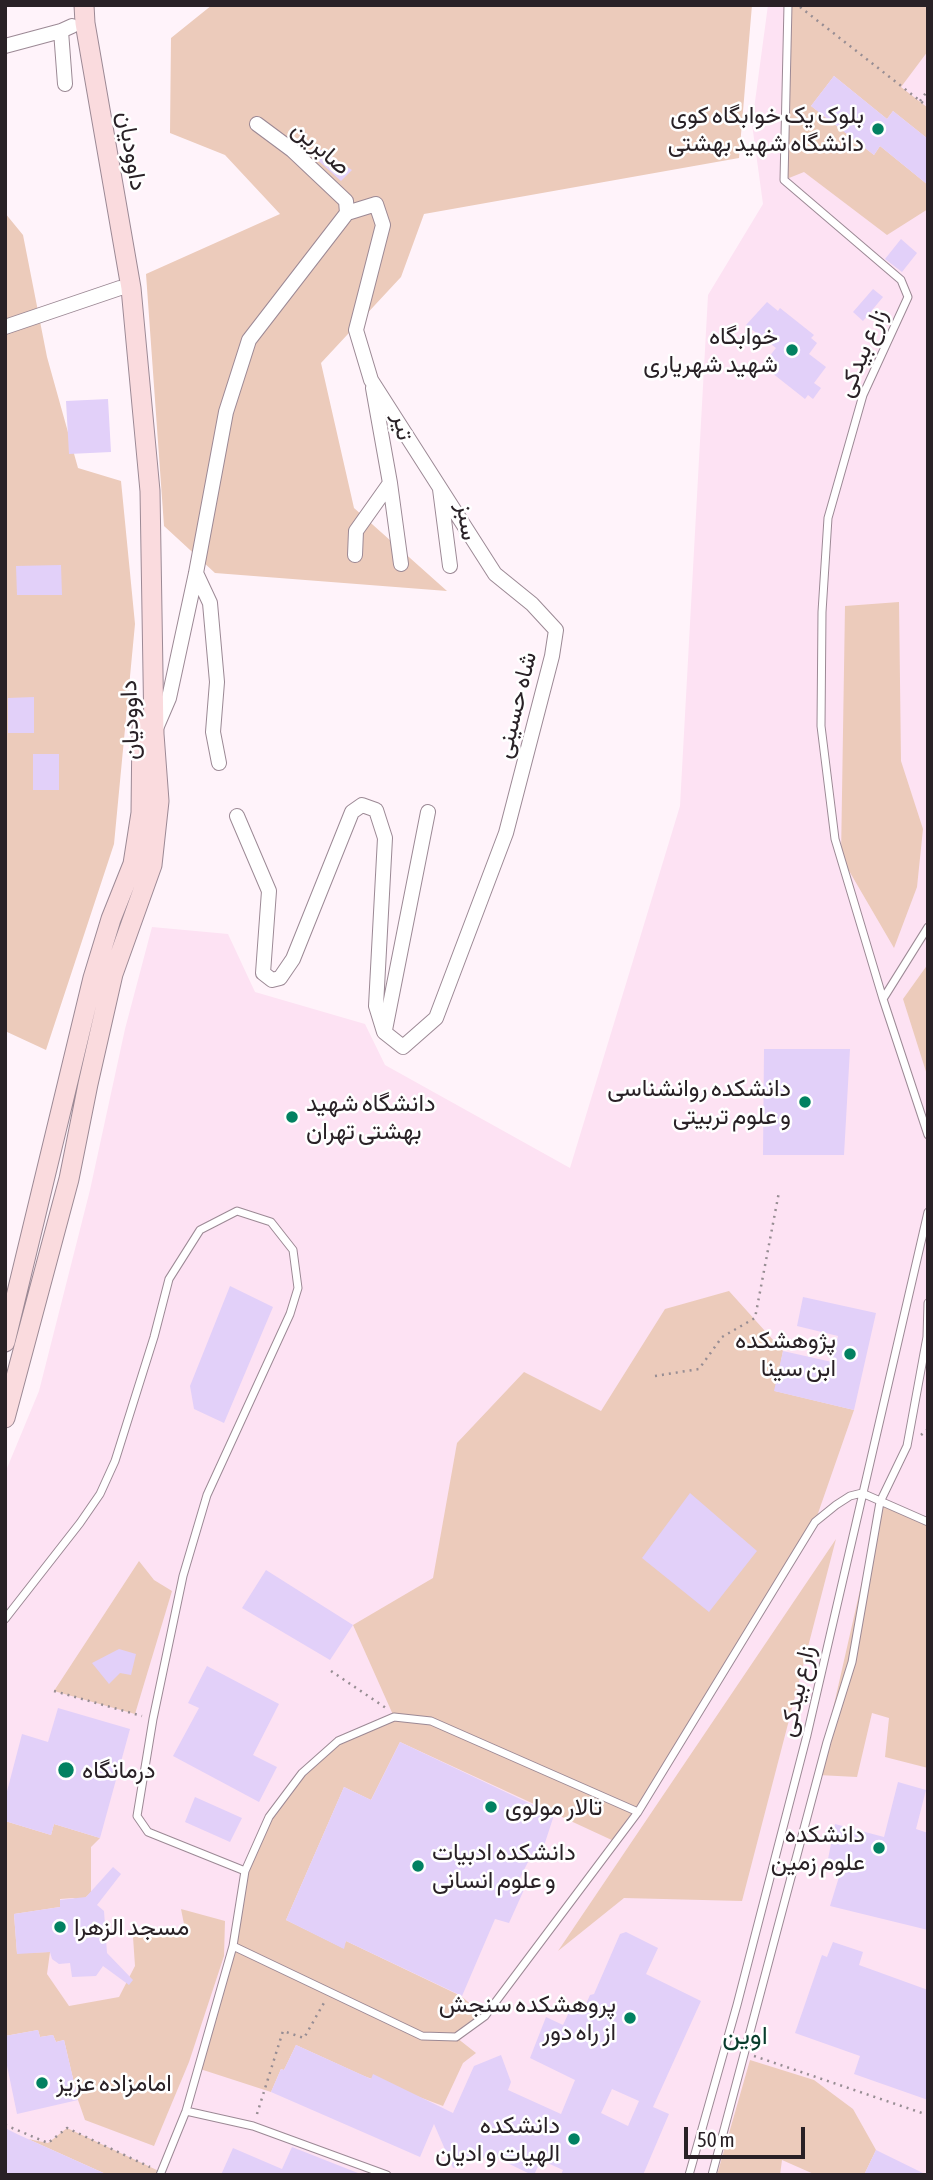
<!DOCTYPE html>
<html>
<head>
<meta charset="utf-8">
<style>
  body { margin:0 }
  #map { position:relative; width:933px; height:2180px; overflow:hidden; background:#fff3fa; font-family:"Asap Condensed",sans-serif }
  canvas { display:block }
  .frame { position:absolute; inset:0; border:7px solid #292126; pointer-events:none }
  .scale { position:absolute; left:684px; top:2127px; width:121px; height:32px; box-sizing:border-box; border:4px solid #292126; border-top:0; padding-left:9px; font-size:21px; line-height:24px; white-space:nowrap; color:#292126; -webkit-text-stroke:5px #fff; paint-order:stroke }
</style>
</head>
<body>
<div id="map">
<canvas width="933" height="2180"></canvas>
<div class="frame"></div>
<div class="scale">50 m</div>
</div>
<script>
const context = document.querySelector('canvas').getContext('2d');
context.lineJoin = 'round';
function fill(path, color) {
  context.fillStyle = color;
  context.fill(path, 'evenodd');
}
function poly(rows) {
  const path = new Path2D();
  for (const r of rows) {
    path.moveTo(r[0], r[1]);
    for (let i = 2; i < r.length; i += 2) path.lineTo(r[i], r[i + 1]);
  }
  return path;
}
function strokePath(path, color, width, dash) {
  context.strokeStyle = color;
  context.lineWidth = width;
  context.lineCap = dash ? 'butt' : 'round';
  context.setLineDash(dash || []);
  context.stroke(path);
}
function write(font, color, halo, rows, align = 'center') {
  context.font = font + ' "Asap Condensed",Vazirmatn,sans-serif';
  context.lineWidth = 5;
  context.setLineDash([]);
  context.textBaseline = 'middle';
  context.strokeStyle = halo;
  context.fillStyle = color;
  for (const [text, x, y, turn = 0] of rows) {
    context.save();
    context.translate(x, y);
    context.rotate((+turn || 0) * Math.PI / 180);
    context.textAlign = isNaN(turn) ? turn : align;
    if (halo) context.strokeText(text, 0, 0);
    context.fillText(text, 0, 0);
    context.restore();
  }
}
fill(poly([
  [768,5,928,5,928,2175,5,2175,5,1473,39,1391,90,1190,125,1029,152,927,228,934,255,992,365,1024,385,1065,570,1168,680,806,708,295,763,204,752,124]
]), '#fde2f3');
fill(poly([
  [212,5,752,5,739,158,424,214,401,277,321,363,354,508,447,591,215,573,164,526,146,274,280,214,225,155,170,133,171,38],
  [788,5,928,5,928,51,901,87,928,108,928,139,893,111,887,119,834,76,811,106,874,155,880,146,928,185,928,209,887,235,804,172,784,180],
  [5,213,23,235,47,357,78,468,121,481,135,624,114,844,46,1050,5,1031],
  [899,602,901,761,923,829,917,887,894,948,841,857,845,606],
  [928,964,928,1078,903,999],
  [729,1291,783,1351,775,1391,854,1410,815,1522,616,1842,400,1742,371,1800,344,1787,286,1920,343,1948,346,1941,461,1996,485,2016,457,2038,476,2053,463,2063,443,2106,364,2076,296,2045,284,2070,281,2069,271,2092,197,2068,233,1946,245,1871,269,1817,302,1773,338,1741,394,1717,353,1625,433,1578,457,1443,524,1372,601,1411,665,1309],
  [880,1502,928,1522,928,1768,885,1757,889,1718,872,1713,857,1777,818,1775],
  [836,1539,742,1901,624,1898,558,1951],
  [139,1561,154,1580,172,1591,135,1714,54,1691],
  [5,1821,51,1835,54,1824,100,1838,91,1847,91,1892,82,1901,73,1898,60,1899,60,1907,14,1914,17,1953,50,1952,47,1974,69,2006,119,1997,135,1966,133,1937,185,1929,181,1909,225,1921,224,1956,189,2062,154,2146,85,2120,78,2100,64,2040,56,2042,53,2035,40,2037,38,2030,5,2036],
  [750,2060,814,2080,853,2109,876,2150,864,2175,816,2175,782,2160,780,2175,717,2175],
  [67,2128,161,2172,160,2175,108,2175,28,2139,48,2143]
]), '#eccbbb');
fill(poly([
  [834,76,887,119,893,111,928,139,928,185,880,146,874,155,811,106],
  [318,148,352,170,341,181,312,155],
  [901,239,917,253,902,272,885,259],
  [873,289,883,297,863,321,853,312],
  [767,302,778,311,780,308,814,335,811,338,817,343,809,354,826,367,814,383,821,388,813,399,808,395,805,399,767,369,772,362,768,358,776,348,746,325],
  [108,399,111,452,69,454,66,401],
  [61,565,62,595,17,595,16,566],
  [34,697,34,733,8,733,8,698],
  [33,754,59,754,59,790,33,790],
  [764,1049,850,1049,844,1155,763,1155],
  [230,1286,273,1307,224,1423,194,1409,190,1386],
  [803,1297,876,1313,854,1410,774,1391,783,1351,832,1362,838,1336,797,1326],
  [690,1493,757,1551,709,1612,642,1558],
  [266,1570,353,1625,330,1660,242,1608],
  [119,1649,136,1654,131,1675,120,1673,109,1684,92,1663],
  [207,1666,279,1704,253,1755,277,1767,259,1802,173,1756,199,1708,188,1703],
  [58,1708,130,1729,100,1838,54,1824,51,1835,5,1821,5,1799,22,1734,48,1742],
  [400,1742,554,1815,542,1852,533,1852,519,1880,527,1883,509,1923,495,1919,462,1996,346,1941,344,1949,286,1920,344,1787,371,1800],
  [898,1782,926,1790,916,1829,928,1833,928,1930,830,1906,843,1864,828,1859,835,1824,884,1837],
  [195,1797,242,1818,230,1842,185,1822],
  [113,1867,121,1874,97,1905,104,1911,107,1953,133,1980,129,1985,103,1966,96,1976,72,1977,70,1963,59,1964,52,1959,50,1952,17,1954,14,1914,60,1907,60,1900,86,1897],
  [626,1932,658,1948,646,1974,701,2001,653,2107,669,2114,643,2175,561,2175,563,2170,541,2160,534,2175,532,2175,491,2155,453,2168,434,2124,420,2157,271,2092,281,2069,284,2070,296,2045,371,2079,373,2074,453,2113,474,2066,501,2055,511,2082,508,2090,561,2114,575,2080,530,2058,546,2017,563,2025,570,2010,580,2011,584,2003,586,2004,590,1995,594,1994,620,1934],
  [612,2089,639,2101,628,2126,601,2113],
  [833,1942,863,1952,859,1965,928,1990,928,2100,854,2074,860,2056,795,2033,822,1955,827,1957],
  [38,2030,40,2037,53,2035,56,2042,64,2040,78,2100,17,2114,5,2056,5,2036],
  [5,2128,19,2135,108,2175,5,2175],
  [292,2147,363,2175,221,2175,233,2148,282,2169],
  [876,2150,927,2175,864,2175]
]), '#e2d0f9');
const lane = poly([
  [788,5,784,180,901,280,908,297,863,395,828,518,822,612,821,726,835,839,883,999,928,927],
  [883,999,928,1135],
  [5,1619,80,1523,100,1494,115,1461,154,1337,169,1279,200,1230,237,1211,271,1222,293,1250,298,1288,290,1314,207,1495,183,1576,153,1719,137,1816,148,1832,245,1871],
  [233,1946,422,2036,456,2037,485,2016,638,1812,815,1522,836,1505,850,1496,862,1493,928,1522],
  [186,2111,253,2126,387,2175],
  [160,2175,186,2111,233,1946,245,1871,269,1817,302,1773,338,1741,394,1717,431,1721,638,1812],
  [689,2175,737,2005,807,1735,928,1212],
  [712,2175,827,1742,852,1662,880,1502,907,1446,927,1337,928,1303]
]);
const street = poly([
  [61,31,65,84],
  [5,46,61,31,72,26],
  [257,124,292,150,346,201,347,213],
  [5,327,120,288],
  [390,483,401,564],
  [440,489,450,566],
  [355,555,356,531,390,483,373,388],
  [196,573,210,603,217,682,213,732,219,763],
  [157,726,169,698,196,573,226,412,249,340,347,213,376,204,383,225,356,330,371,380,495,574,532,604,556,630,552,656,506,833,436,1018,403,1047,384,1032,376,1006,385,838,376,810,362,805,352,812,293,959,280,978,272,980,263,973,269,891,237,816],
  [385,1030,428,812]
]);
const secondary = poly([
  [5,1342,93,978,111,919,133,864,141,813,142,725],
  [5,1418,69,1179,88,1084,113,974,152,865,159,801,154,734,150,491,131,288,85,23,84,5]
]);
strokePath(lane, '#9c8995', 9);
strokePath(street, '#9c8995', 16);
strokePath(secondary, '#9c8995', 21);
strokePath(poly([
  [800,7,928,107],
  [920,101,928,90],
  [655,1376,699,1369,722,1337,755,1318,779,1192],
  [921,1435,928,1429],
  [331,1671,386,1708],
  [54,1691,142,1716],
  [754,2056,928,2115],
  [257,2114,283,2031,304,2038,325,2001],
  [5,2125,48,2143,67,2128,150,2167]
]), '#978d93', 2.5, [2, 5]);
strokePath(lane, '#fff', 7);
strokePath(street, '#fff', 14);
strokePath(secondary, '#fadbde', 19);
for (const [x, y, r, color] of [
  [878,129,7,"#028161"],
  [792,350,7,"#028161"],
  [805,1102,7,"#028161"],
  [292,1117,7,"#028161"],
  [850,1354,7,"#028161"],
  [66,1770,9,"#028161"],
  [491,1807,7,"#028161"],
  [879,1848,7,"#028161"],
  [418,1866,7,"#028161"],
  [60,1927,7,"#028161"],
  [630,2018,7,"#028161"],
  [42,2083,7,"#028161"],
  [574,2139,7,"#028161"]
]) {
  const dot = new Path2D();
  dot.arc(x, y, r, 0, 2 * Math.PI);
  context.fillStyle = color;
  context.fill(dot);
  strokePath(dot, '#fff', 2.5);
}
write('24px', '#292126', '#fff', [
  ["بلوک یک خوابگاه کوی",864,115],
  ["دانشگاه شهید بهشتی",864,143],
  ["خوابگاه",778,336],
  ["شهید شهریاری",778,364],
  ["دانشکده روانشناسی",791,1088],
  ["و علوم تربیتی",791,1116],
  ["دانشگاه شهید",306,1103,"left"],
  ["بهشتی تهران",306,1131,"left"],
  ["پژوهشکده",836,1340],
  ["ابن سینا",836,1368],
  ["درمانگاه",82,1770,"left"],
  ["تالار مولوی",505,1807,"left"],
  ["دانشکده",865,1834],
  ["علوم زمین",865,1862],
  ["دانشکده ادبیات",432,1852,"left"],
  ["و علوم انسانی",432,1880,"left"],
  ["مسجد الزهرا",74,1927,"left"],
  ["پروهشکده سنجش",616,2004],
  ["از راه دور",616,2032],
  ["امامزاده عزیز",56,2083,"left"],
  ["دانشکده",560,2125],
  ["الهیات و ادیان",560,2153]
], 'right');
write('24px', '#292126', '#fff', [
  ["صابرین",321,148,41],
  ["داوودیان",132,151,80],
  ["زارع بیدکی",862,353,-67],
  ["تیر",403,427,80],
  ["سبز",467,522,82],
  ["شاه حسینی",516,705,-76],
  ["داوودیان",130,720,-92],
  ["زارع بیدکی",797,1691,-77]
]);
write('26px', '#083d2d', '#fff', [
  ["اوین",745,2036]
]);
</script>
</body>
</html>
